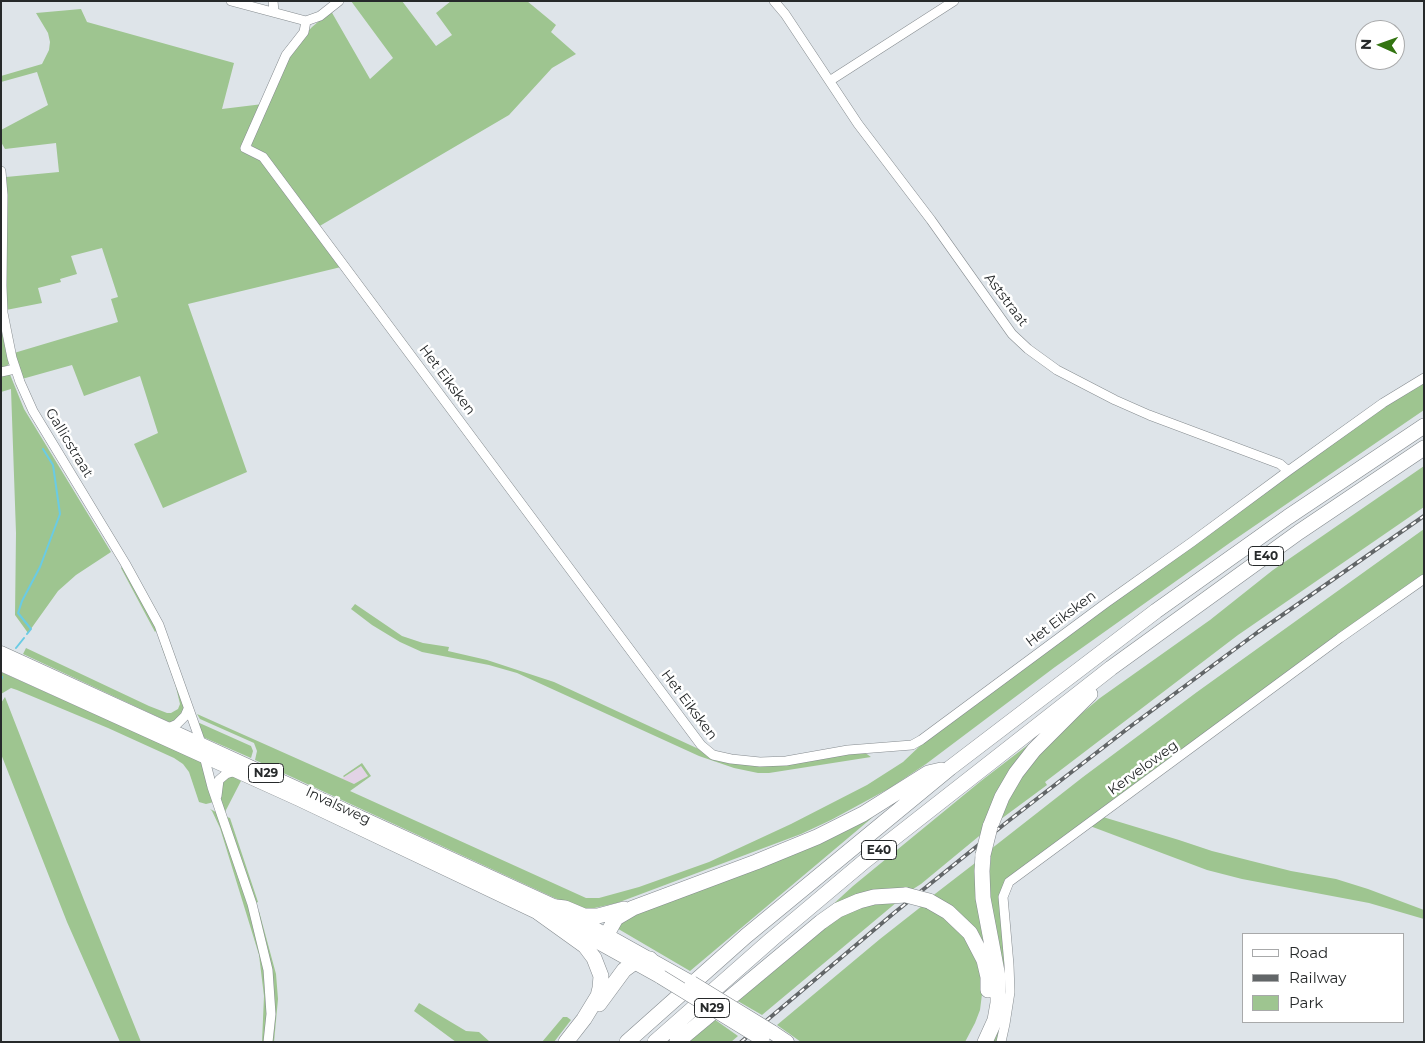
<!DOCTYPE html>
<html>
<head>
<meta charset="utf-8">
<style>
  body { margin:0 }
  #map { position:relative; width:1425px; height:1043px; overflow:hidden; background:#dee4e9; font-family:Montserrat,sans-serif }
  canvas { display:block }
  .frame { position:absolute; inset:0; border:2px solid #26292a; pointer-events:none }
  .legend { position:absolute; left:1242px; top:933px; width:162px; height:90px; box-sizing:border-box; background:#fff; border:1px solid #a8a9aa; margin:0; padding:6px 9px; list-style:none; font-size:15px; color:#26292a }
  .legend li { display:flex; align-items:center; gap:10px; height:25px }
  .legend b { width:25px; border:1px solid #a8a9aa }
  .north { position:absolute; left:1355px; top:20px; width:50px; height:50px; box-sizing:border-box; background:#fff; border:1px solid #a8a9aa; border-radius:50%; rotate:272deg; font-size:14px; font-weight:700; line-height:20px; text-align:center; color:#26292a }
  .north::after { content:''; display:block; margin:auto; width:18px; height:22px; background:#337411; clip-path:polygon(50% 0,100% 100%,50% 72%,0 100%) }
</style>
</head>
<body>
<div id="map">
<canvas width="1425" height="1043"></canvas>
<div class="frame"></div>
<ul class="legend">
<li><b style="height:6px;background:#fff"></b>Road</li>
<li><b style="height:6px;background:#626668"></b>Railway</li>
<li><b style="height:14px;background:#9ec590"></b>Park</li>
</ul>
<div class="north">N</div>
</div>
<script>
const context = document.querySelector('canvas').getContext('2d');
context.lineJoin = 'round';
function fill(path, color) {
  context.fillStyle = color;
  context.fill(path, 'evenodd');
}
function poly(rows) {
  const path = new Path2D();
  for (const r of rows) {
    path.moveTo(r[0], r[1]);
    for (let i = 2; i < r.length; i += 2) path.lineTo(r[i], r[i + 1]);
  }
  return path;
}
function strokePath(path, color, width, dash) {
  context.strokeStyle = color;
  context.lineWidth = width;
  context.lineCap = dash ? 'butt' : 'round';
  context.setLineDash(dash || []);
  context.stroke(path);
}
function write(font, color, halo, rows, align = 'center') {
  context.font = font + ' Montserrat,sans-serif';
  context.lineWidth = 5;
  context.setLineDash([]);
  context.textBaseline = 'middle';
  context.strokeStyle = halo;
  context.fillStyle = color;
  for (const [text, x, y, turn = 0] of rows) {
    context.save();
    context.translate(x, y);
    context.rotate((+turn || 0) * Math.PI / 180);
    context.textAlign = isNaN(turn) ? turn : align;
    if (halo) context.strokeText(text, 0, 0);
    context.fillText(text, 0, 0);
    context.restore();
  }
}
fill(poly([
  [361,766,368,776,354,784,341,779]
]), '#e2d3e6');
fill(poly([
  [351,1,402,1,436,46,452,35,436,13,451,1,527,1,556,25,551,32,576,54,552,68,509,115,318,227,253,149,251,142,288,58,301,39,312,27,331,11,370,79,393,58],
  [81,9,87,22,234,63,222,109,263,104,242,149,260,159,341,267,188,304,247,472,163,508,134,444,158,433,140,376,84,396,72,365,22,379,14,353,118,322,111,299,118,297,102,248,71,256,77,274,60,279,61,282,38,288,42,303,6,310,6,177,59,172,56,143,5,149,1,142,1,130,48,105,37,72,1,82,1,76,42,64,49,50,50,42,48,33,36,13],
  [1,323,9,364,1,370],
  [9,372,24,409,35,427,111,552,76,575,58,591,28,633,15,615,16,533,11,389,1,392,1,375],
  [1424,381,1424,410,1231,542,1055,667,926,764,890,788,831,820,801,834,617,903,590,909,576,907,559,900,255,760,257,751,254,743,200,719,197,714,354,784,368,776,361,766,344,777,343,776,362,763,371,776,350,791,586,898,599,898,639,887,709,862,791,824,867,785,903,762,923,743,1326,445],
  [1424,466,1424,507,1238,635,1045,782,1047,785,1001,819,1000,816,1024,773,1046,745,1063,729,1100,698,1210,620,1273,570],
  [1424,529,1424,576,1005,884,1008,982,998,1042,992,1042,989,890,991,849,1083,777,1197,692],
  [123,566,157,630,155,632,121,568],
  [355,604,402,636,423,643,449,647,448,651,487,660,554,682,703,751,780,765,864,752,871,757,769,773,758,773,734,768,699,756,517,673,489,665,422,652,400,642,372,625,351,609],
  [161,645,165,646,185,707,184,710,174,722,169,722,23,654,26,648,149,706,167,713,171,713,178,709,180,704,175,683],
  [1,672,201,762,204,766,214,802,206,804,199,802,189,772,183,764,174,758,108,728,17,690,11,688,1,694],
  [5,697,84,900,141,1042,120,1042,67,922,1,754,1,703],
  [195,721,251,746,253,751,251,758,203,737],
  [1046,731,984,832,921,884,910,891,817,919,853,886,981,781],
  [232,776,241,781,225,812,220,797,221,784,228,777],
  [210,809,218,813,258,938,264,962,268,1003,265,1042,262,1042,264,996,259,955,220,828,212,811],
  [227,817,230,818,258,902,256,903,254,903],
  [873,817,690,971,615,927,620,919],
  [1103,817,1179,840,1212,851,1291,871,1336,879,1368,889,1424,910,1424,919,1369,903,1242,879,1207,870,1090,826],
  [979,860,977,875,979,900,991,961,995,992,992,1013,981,1042,978,1042,990,1014,992,1001,992,985,988,961,976,937,968,925,946,907,931,897],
  [897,902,762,1015,736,1000,828,924,853,910,867,905],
  [922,906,940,915,961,933,968,943,976,960,980,975,982,994,980,1010,975,1023,965,1042,801,1042,777,1025,880,939],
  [257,911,259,911,276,974,278,999,274,1042,271,1042,274,1010],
  [419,1003,466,1031,479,1032,490,1042,456,1042,414,1011],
  [563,1017,567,1017,571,1020,554,1042,542,1042],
  [714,1019,738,1036,731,1042,689,1042]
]), '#9ec590');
strokePath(poly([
  [27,634,31,629,18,613,22,601,40,567,60,514,53,465,43,449],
  [16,648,24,638],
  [1,680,2,677]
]), '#6acbe4', 2);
const minor = poly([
  [231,1,306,21,320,16,339,1],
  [273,1,274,12],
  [774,1,785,14,858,124,931,220,1012,334,1028,349,1057,370,1115,400,1149,415,1280,464,1288,471],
  [306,21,304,32,286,55,245,148,263,157,701,745,713,755,731,759,760,762,786,761,848,750,912,745,921,740,1106,603,1192,542,1288,471,1383,403,1424,378],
  [831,80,954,1],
  [1,171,3,195,2,286,3,313,12,358,20,382,33,411,125,563,159,625,201,743],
  [1,372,15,369],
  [168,728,177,724,185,716,188,709],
  [204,756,212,787,252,904,268,970,271,1014,268,1042],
  [217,796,219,780,226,774,235,771],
  [1001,1042,1005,1024,1010,992,1009,965,1003,897,1009,882,1340,638,1424,579]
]);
const trunk = poly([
  [1,653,556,907,692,983],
  [1,664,299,799,539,913,551,916,661,977],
  [772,1032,787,1042]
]);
const motorway = poly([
  [990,827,1002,797,1016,773,1034,750,1090,694],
  [983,855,982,871,983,898,998,977,998,1003,995,1020,985,1042],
  [929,901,948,912,970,933,984,960,988,977,988,990],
  [556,907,565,908,584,916,598,916,624,909],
  [539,913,585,946,594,958,601,976,600,988,598,996,584,1019,566,1042],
  [608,946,607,934,616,918,633,908,756,862,817,837,863,814,928,773,941,770],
  [599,1004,624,970,635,962,650,959],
  [627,1042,746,936,950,768,1156,611,1288,517,1424,426],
  [655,1042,772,939,866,860,1111,668,1299,532,1424,448],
  [677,1042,821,922,838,910,859,901,874,897,906,895]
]);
strokePath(minor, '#858b8f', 10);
strokePath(trunk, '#858b8f', 15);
strokePath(motorway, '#858b8f', 16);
strokePath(minor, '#fff', 9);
strokePath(trunk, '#fff', 14);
strokePath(motorway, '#fff', 15);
const rail = poly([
  [741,1042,894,913,1007,822,1131,726,1258,632,1424,516]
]);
strokePath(rail, '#626668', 4);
strokePath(rail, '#fff', 2, [5.5]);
const trunkBridge = poly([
  [661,977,762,1039],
  [692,983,772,1032]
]);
const motorwayBridge = poly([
  [983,855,990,827],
  [906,895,929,901]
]);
strokePath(trunkBridge, '#858b8f', 15, []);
strokePath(motorwayBridge, '#858b8f', 16, []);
strokePath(trunkBridge, '#fff', 14);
strokePath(motorwayBridge, '#fff', 15);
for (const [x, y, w] of [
  [1266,556,35],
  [266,773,35],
  [879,850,35],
  [712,1008,35]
]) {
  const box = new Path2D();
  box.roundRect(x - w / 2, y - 9.5, w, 19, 4);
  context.fillStyle = '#fff';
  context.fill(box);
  strokePath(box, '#26292a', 1);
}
write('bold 12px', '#26292a', null, [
  ["E40",1266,556],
  ["N29",266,773],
  ["E40",879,850],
  ["N29",712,1008]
]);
write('14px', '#26292a', '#fff', [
  ["Aststraat",1006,300,53],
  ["Het Eiksken",447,380,53],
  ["Gallicstraat",69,443,59],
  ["Het Eiksken",1061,619,-37],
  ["Het Eiksken",689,705,53],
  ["Kerveloweg",1143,768,-36],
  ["Invalsweg",338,806,25]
]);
</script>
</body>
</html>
